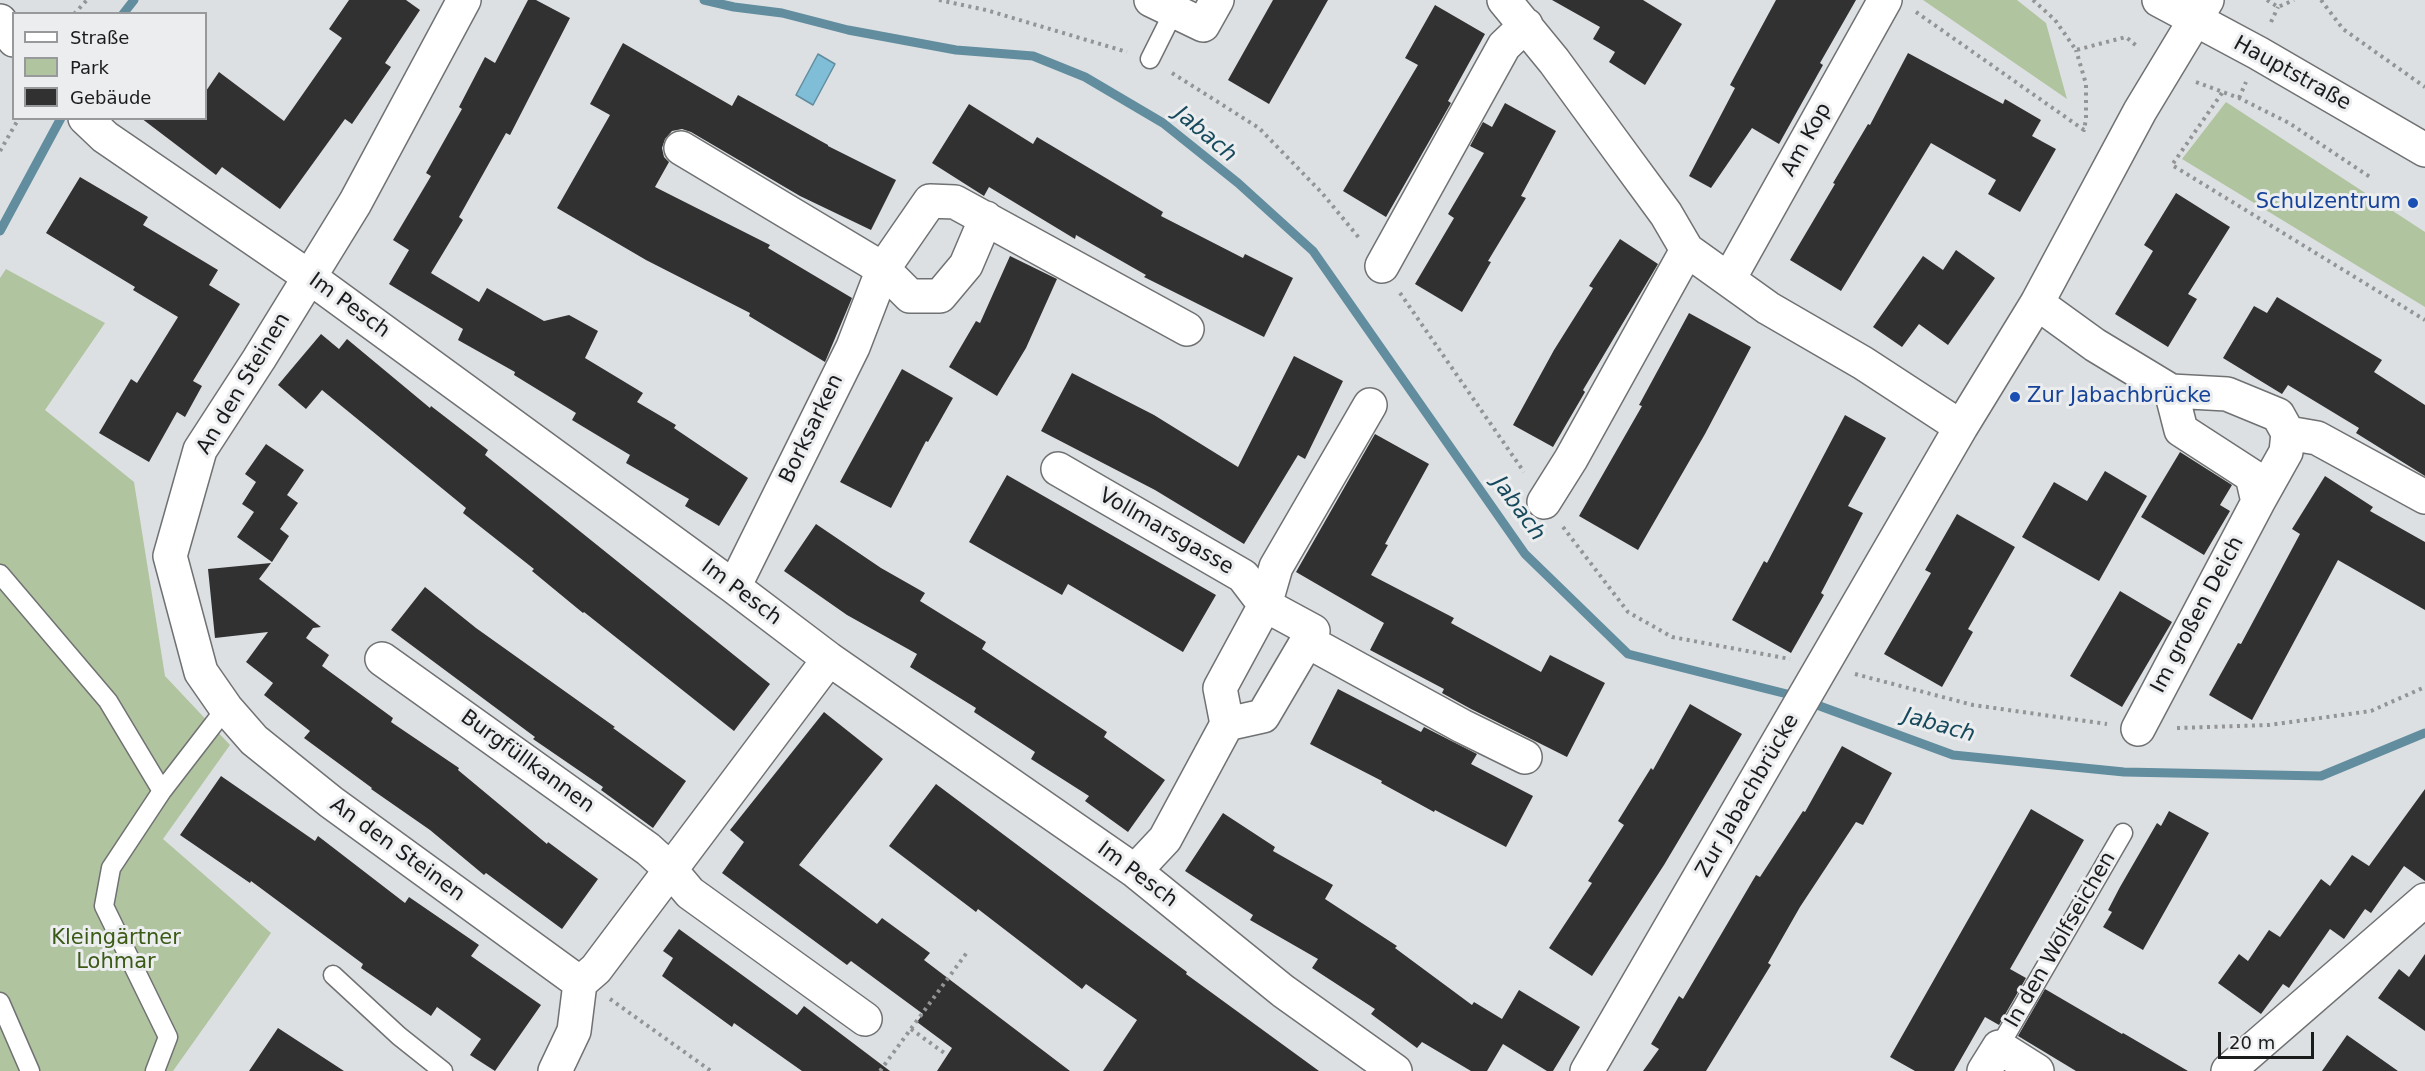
<!DOCTYPE html>
<html>
<head>
<meta charset="utf-8">
<style>
  body { margin:0 }
  #map { position:relative; width:2425px; height:1071px; overflow:hidden; background:#dde0e2; font-family:"DejaVu Sans",sans-serif }
  canvas { display:block }
  .legend { position:absolute; left:12px; top:12px; width:195px; height:108px; box-sizing:border-box; background:#ebedef; border:2px solid #97999a; margin:0; padding:8px 10px; list-style:none; font-size:18px; color:#1a1b1b }
  .legend li { display:flex; align-items:center; gap:12px; height:30px }
  .legend b { width:30px; border:2px solid #97999a }
  .scale { position:absolute; left:2218px; top:1032px; width:96px; height:27px; box-sizing:border-box; border:3px solid #1a1b1b; border-top:0; padding-left:8px; font-size:18px; line-height:21px; white-space:nowrap; color:#1a1b1b; -webkit-text-stroke:4px #ebedef; paint-order:stroke }
</style>
</head>
<body>
<div id="map">
<canvas width="2425" height="1071"></canvas>
<ul class="legend">
<li><b style="height:8px;background:#fff"></b>Straße</li>
<li><b style="height:16px;background:#b0c49f"></b>Park</li>
<li><b style="height:16px;background:#323132"></b>Gebäude</li>
</ul>
<div class="scale">20 m</div>
</div>
<script>
const context = document.querySelector('canvas').getContext('2d');
context.lineJoin = 'round';
function fill(path, color) {
  context.fillStyle = color;
  context.fill(path, 'evenodd');
}
function poly(rows) {
  const path = new Path2D();
  for (const r of rows) {
    path.moveTo(r[0], r[1]);
    for (let i = 2; i < r.length; i += 2) path.lineTo(r[i], r[i + 1]);
  }
  return path;
}
function strokePath(path, color, width, dash) {
  context.strokeStyle = color;
  context.lineWidth = width;
  context.lineCap = dash ? 'butt' : 'round';
  context.setLineDash(dash || []);
  context.stroke(path);
}
function write(font, color, halo, rows, align = 'center') {
  context.font = font + ' "DejaVu Sans",sans-serif';
  context.lineWidth = 6;
  context.setLineDash([]);
  context.textBaseline = 'middle';
  context.strokeStyle = halo;
  context.fillStyle = color;
  for (const [text, x, y, turn = 0] of rows) {
    context.save();
    context.translate(x, y);
    context.rotate((+turn || 0) * Math.PI / 180);
    context.textAlign = isNaN(turn) ? turn : align;
    if (halo) context.strokeText(text, 0, 0);
    context.fillText(text, 0, 0);
    context.restore();
  }
}
fill(poly([
  [1923,0,2017,0,2046,23,2067,99],
  [2226,102,2425,232,2425,307,2182,159],
  [6,269,105,323,45,410,134,482,165,676,230,745,163,839,271,933,173,1071,0,1071,0,278]
]), '#b0c49f');
const water = poly([
  [818,54,835,64,813,105,796,95,818,54]
]);
fill(water, '#80bed7');
strokePath(water, '#618d9f', 1.5);
strokePath(poly([
  [704,0,734,7,782,13,848,30,956,50,1033,56,1085,77,1163,123,1238,183,1313,251,1525,554,1628,654,1787,694,1953,755,2124,772,2321,776,2425,733],
  [123,14,134,0],
  [0,231,61,118]
]), '#618d9f', 9);
fill(poly([
  [349,0,406,0,420,10,385,63,391,67,352,124,345,119,280,209,222,167,216,175,141,118,206,118,206,91,219,72,284,121,342,38,329,29],
  [528,0,536,0,570,18,510,135,506,133,459,217,463,220,431,273,479,302,487,288,544,321,569,315,598,331,585,358,643,393,637,402,676,425,674,428,748,478,719,526,685,506,689,499,626,463,630,455,572,420,576,413,514,375,515,372,458,340,463,329,389,284,409,250,393,240,431,176,426,173,462,109,459,107,485,57,495,63],
  [1273,0,1328,0,1269,104,1228,80],
  [1552,0,1643,0,1682,24,1645,85,1609,62,1615,52,1593,39,1600,27],
  [1776,0,1856,0,1820,63,1823,65,1779,144,1752,128,1711,188,1689,176,1735,88,1730,85],
  [1435,5,1485,34,1448,101,1451,103,1386,217,1343,191,1418,65,1405,58],
  [623,43,732,106,738,95,828,145,828,146,896,180,871,230,800,196,691,132,682,129,672,131,665,139,662,148,664,157,669,162,655,187,770,245,768,248,852,298,825,362,749,316,750,313,646,260,557,208,610,115,590,104],
  [1908,53,2003,104,2005,99,2041,120,2032,136,2056,149,2020,212,1988,194,1996,180,1931,143,1841,291,1790,260,1835,184,1833,183,1868,124,1870,125],
  [1505,103,1556,131,1521,196,1526,198,1488,261,1491,262,1462,312,1415,284,1454,218,1448,214,1484,153,1470,146,1483,122,1492,127],
  [969,104,1033,144,1037,137,1163,212,1161,216,1243,258,1245,254,1293,278,1264,337,1144,277,1146,275,1076,235,1075,239,989,187,984,196,932,163],
  [80,177,148,217,143,225,218,270,209,285,240,304,193,381,202,386,185,417,177,412,149,462,99,433,131,379,137,383,178,317,133,290,135,287,46,233],
  [2176,193,2230,227,2188,294,2197,299,2168,347,2115,314,2153,251,2144,245],
  [1620,239,1658,264,1583,390,1585,392,1553,447,1513,425,1554,350,1593,288,1589,286],
  [1956,250,1995,278,1948,345,1919,324,1902,347,1873,327,1923,256,1943,270],
  [1010,256,1057,279,1026,348,997,396,949,367,976,321,980,323],
  [2277,297,2382,360,2374,372,2425,405,2425,476,2356,433,2359,428,2288,385,2282,394,2223,358,2254,306,2267,313],
  [1689,313,1751,347,1705,434,1638,550,1579,516,1642,406,1639,405],
  [321,334,339,349,347,339,430,408,431,406,488,450,485,455,770,684,734,731,584,612,583,613,532,571,534,569,463,513,466,508,322,390,306,409,278,385],
  [1294,356,1343,381,1305,459,1298,455,1244,544,1155,490,1041,431,1072,373,1154,415,1238,467],
  [902,369,953,398,928,442,926,441,891,508,840,482],
  [1845,415,1886,438,1848,506,1863,513,1821,593,1824,595,1791,653,1732,620,1764,561,1767,563],
  [1375,434,1429,464,1385,544,1388,545,1371,575,1454,618,1451,623,1541,672,1550,655,1605,683,1567,757,1471,709,1442,693,1444,689,1370,650,1384,623,1296,572],
  [266,444,304,470,287,495,298,503,280,529,289,536,272,562,237,537,254,512,242,504,256,482,245,474],
  [2180,452,2232,485,2220,505,2230,511,2204,555,2141,517],
  [2105,471,2147,496,2099,581,2022,537,2054,482,2087,501],
  [1007,475,1216,595,1183,652,1068,584,1062,595,969,542],
  [2325,476,2373,507,2370,511,2425,542,2425,610,2338,560,2252,720,2209,695,2238,643,2241,644,2300,534,2292,529],
  [1957,514,2015,547,1968,629,1973,632,1942,687,1884,654,1931,573,1925,570],
  [816,524,881,568,925,593,920,601,986,642,982,649,1107,732,1104,737,1165,780,1128,832,1085,801,1089,796,1031,759,1035,752,974,712,976,708,910,667,917,654,847,615,784,571],
  [271,563,259,579,321,627,313,628,306,638,329,655,322,666,393,718,391,722,459,768,458,770,547,844,548,842,598,879,562,929,486,873,484,875,430,830,371,789,372,788,304,738,310,731,264,695,273,683,246,662,268,632,215,638,208,569],
  [425,587,476,628,615,727,613,728,686,781,653,828,601,790,603,787,533,739,535,737,391,630],
  [2120,591,2172,622,2122,707,2070,676],
  [1338,689,1421,732,1424,727,1477,754,1471,764,1533,796,1506,847,1435,810,1434,812,1381,783,1382,781,1310,744],
  [1690,704,1742,734,1664,865,1592,976,1549,948,1592,883,1588,881,1624,825,1618,821,1651,768,1653,770],
  [824,712,883,759,799,865,877,924,882,918,930,953,924,960,1070,1071,937,1071,952,1048,917,1022,923,1014,851,961,847,965,722,873,744,842,730,830],
  [1842,746,1892,773,1863,825,1856,822,1800,907,1768,963,1771,965,1706,1071,1643,1071,1659,1049,1651,1044,1679,996,1683,999,1756,875,1760,877,1803,811,1805,812],
  [221,776,315,841,318,836,405,903,409,897,479,945,471,956,541,1005,495,1071,470,1055,481,1039,437,1007,431,1016,361,968,363,964,251,881,250,883,180,835],
  [936,784,1187,972,1186,974,1319,1071,1103,1071,1137,1020,1086,984,1082,989,978,909,976,912,889,846],
  [2425,789,2425,881,2404,866,2371,913,2365,909,2344,939,2330,929,2289,988,2283,984,2261,1014,2218,983,2239,954,2248,961,2269,930,2280,937,2321,879,2330,886,2352,855,2369,866],
  [2031,809,2084,840,2010,969,2026,978,1999,1025,1985,1017,1954,1071,1915,1071,1890,1057],
  [2169,811,2209,833,2143,950,2103,927,2112,912,2108,910,2120,887,2157,823,2161,826],
  [1223,813,1275,847,1273,851,1333,885,1325,899,1397,946,1395,948,1472,1005,1474,1002,1502,1019,1519,990,1580,1027,1553,1071,1547,1071,1503,1044,1487,1071,1471,1071,1422,1042,1417,1048,1371,1014,1375,1009,1312,968,1318,959,1250,920,1253,915,1185,871],
  [679,929,797,1015,804,1006,890,1071,802,1071,734,1023,732,1027,662,976,673,958,663,951],
  [2425,954,2425,1031,2378,998,2399,969,2409,977],
  [2045,989,2122,1034,2123,1033,2188,1071,2076,1071,2018,1036],
  [278,1028,344,1071,249,1071],
  [2347,1035,2398,1071,2322,1071]
]), '#323132');
const lane = poly([
  [1150,59,1174,11],
  [0,574,108,701,162,791],
  [333,975,399,1036,443,1071],
  [0,1002,30,1071],
  [1999,1047,2123,833],
  [155,1071,168,1037,104,906,111,868,162,791,226,708]
]);
const street = poly([
  [464,0,355,203,259,359,200,450,170,556,201,672,226,708,254,740,331,802,580,983],
  [1151,0,1203,25,1217,0],
  [1504,0,1554,61,1619,150,1666,214,1687,250,1768,308,1863,363,1961,427],
  [0,21,14,40],
  [85,118,105,137,308,276,734,587,829,659,1135,871,1283,991,1395,1071],
  [681,148,883,269,910,296,940,296,966,265,986,218],
  [1382,266,1504,46,1526,25],
  [1729,279,1885,0],
  [2037,303,2095,345,2171,391,2181,430,2252,476,2258,502,2138,729],
  [2171,391,2227,394,2278,415,2288,433,2317,438,2425,497],
  [1058,469,1243,576,1265,605,1313,631,1263,716,1227,724,1220,688,1265,605,1276,567,1370,405],
  [1544,502,1571,459,1687,250],
  [2258,502,2286,452,2288,433],
  [734,587,853,347,883,269,930,201,955,202,1187,329],
  [1307,641,1462,726,1525,757],
  [382,659,648,849,669,868,690,893,865,1019],
  [1135,871,1165,839,1227,724],
  [555,1071,574,1031,580,983,596,969,829,659],
  [1587,1071,1961,427,2037,303,2140,111,2207,0],
  [1984,1071,1999,1047,2037,1071],
  [2228,1071,2425,900]
]);
const secondary = poly([
  [2159,0,2258,53,2425,150]
]);
strokePath(lane, '#6f7172', 21);
strokePath(street, '#6f7172', 36);
strokePath(secondary, '#6f7172', 36);
strokePath(poly([
  [939,0,986,10,1127,52],
  [2033,0,2055,20,2076,50,2126,37,2139,48],
  [2267,0,2278,7,2294,0],
  [2321,0,2343,29,2425,87],
  [1916,12,2084,130,2086,119,2086,84,2076,50],
  [74,14,87,0],
  [2271,22,2278,7],
  [1172,73,1259,128,1322,193,1360,239],
  [2196,82,2239,98,2289,123,2370,177],
  [2222,93,2172,165,2425,320],
  [2239,98,2246,82],
  [0,151,19,118],
  [1400,293,1524,472],
  [1563,527,1628,612,1672,637,1790,659],
  [1855,674,1973,705,2107,724],
  [2177,728,2269,725,2371,711,2425,687],
  [610,999,711,1071],
  [911,1029,947,1055],
  [880,1071,968,951]
]), '#929495', 4, [3, 4.5]);
strokePath(lane, '#fff', 18);
strokePath(street, '#fff', 33);
strokePath(secondary, '#fff', 33);
for (const [x, y, r, color] of [
  [2413,203,6,"#1a4fb4"],
  [2015,397,6,"#1a4fb4"]
]) {
  const dot = new Path2D();
  dot.arc(x, y, r, 0, 2 * Math.PI);
  context.fillStyle = color;
  context.fill(dot);
  strokePath(dot, '#ebedef', 2);
}
write('21px', '#1a1b1b', '#ebedef', [
  ["Hauptstraße",2292,74,29],
  ["Am Kop",1807,140,-61],
  ["Im Pesch",349,306,36],
  ["An den Steinen",244,384,-59],
  ["Borksarken",812,429,-64],
  ["Vollmarsgasse",1166,532,30],
  ["Im Pesch",741,593,37],
  ["Im großen Deich",2198,615,-62],
  ["Burgfüllkannen",527,762,36],
  ["Zur Jabachbrücke",1748,796,-60],
  ["An den Steinen",397,850,36],
  ["Im Pesch",1137,875,37],
  ["In den Wolfseichen",2061,940,-60]
]);
write('21px', '#164399', '#ebedef', [
  ["Schulzentrum",2401,203],
  ["Zur Jabachbrücke",2027,397,"left"]
], 'right');
write('21px', '#3b5a15', '#ebedef', [
  ["Kleingärtner",116,939],
  ["Lohmar",116,963]
]);
write('italic 22px', '#16495c', '#ebedef', [
  ["Jabach",1205,135,40],
  ["Jabach",1518,509,54],
  ["Jabach",1939,726,16]
]);
</script>
</body>
</html>
